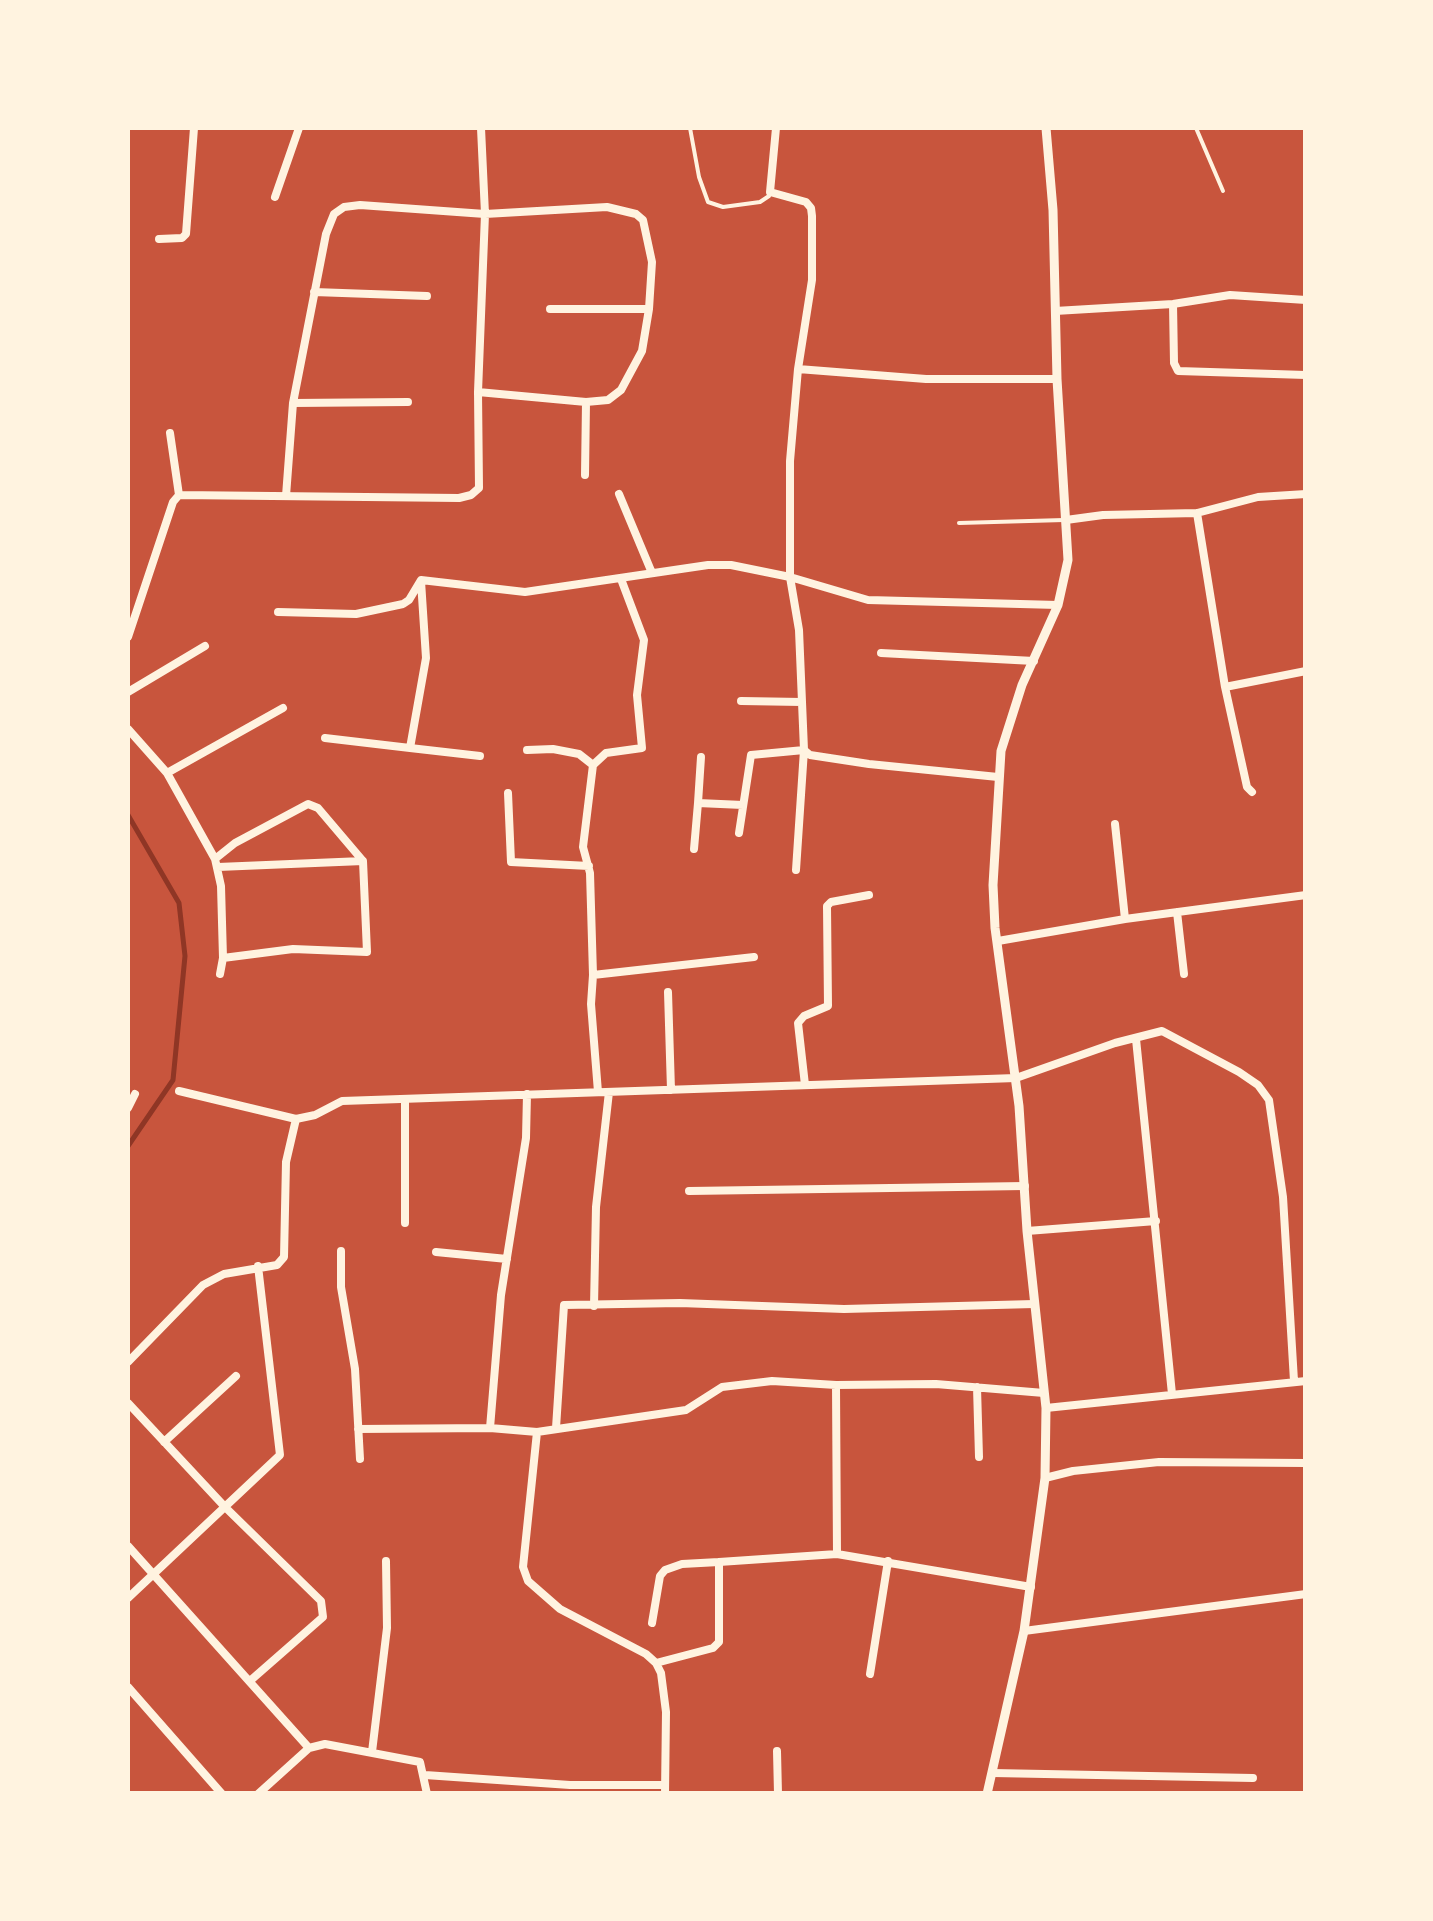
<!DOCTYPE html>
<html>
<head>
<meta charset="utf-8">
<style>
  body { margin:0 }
  #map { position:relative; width:1433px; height:1921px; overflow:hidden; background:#c8553d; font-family:"Asap Condensed",sans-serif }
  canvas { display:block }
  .frame { position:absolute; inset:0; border:130px solid #fff3e0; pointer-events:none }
</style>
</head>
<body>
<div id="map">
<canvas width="1433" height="1921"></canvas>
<div class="frame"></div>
</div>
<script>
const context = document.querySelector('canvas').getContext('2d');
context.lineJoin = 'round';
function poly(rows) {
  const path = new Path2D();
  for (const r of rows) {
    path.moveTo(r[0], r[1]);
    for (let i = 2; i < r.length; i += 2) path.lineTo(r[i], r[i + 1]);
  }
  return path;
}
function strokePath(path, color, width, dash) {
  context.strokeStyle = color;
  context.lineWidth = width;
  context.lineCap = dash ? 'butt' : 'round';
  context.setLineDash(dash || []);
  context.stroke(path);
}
strokePath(poly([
  [128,815,179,903,185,956,173,1080,128,1146]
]), '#8f3625', 5);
strokePath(poly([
  [690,128,699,177,708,202,723,207,760,202,769,196,770,192],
  [1196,128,1223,191],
  [959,523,1064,520]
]), '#fff3e0', 4);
strokePath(poly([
  [776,128,770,192,806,202,811,208,812,216,812,280,798,369,790,461,790,577,799,630,804,750,796,870],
  [275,197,299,128],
  [159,239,182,238,186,234,194,128],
  [314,292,427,296],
  [1173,304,1174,363,1178,371,1306,375],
  [550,309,649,309],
  [1055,311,1173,304,1230,295,1306,300],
  [798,369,926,379,1057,379],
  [293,403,408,402],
  [585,475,586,402],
  [619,494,652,573],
  [179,495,459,498,471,495,479,488,478,392,485,214,481,128],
  [286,496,293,403,326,234,334,214,344,207,360,205,485,214,607,207,636,214,643,220,652,262,649,309,642,351,621,390,608,400,586,402,478,392],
  [1197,513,1225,687,1247,787,1252,792],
  [1066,520,1103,515,1197,513,1258,497,1306,494],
  [621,579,644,640,637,695,642,748,606,753,593,765,583,847,590,873,593,975,754,957],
  [421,581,426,658,410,748,480,756],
  [278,612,356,614,403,604,409,600,421,580,525,592,708,565,731,565,790,577,868,600,1058,605],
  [128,637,173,502,179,495,170,433],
  [881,653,1034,661],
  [1225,687,1306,671],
  [128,692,205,646],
  [741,701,802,702],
  [128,729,167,773,215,859,221,886,223,958,220,974],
  [325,738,410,748],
  [527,750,553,749,579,754,593,765],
  [167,773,283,708],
  [508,793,511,862,589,866],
  [698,803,701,757],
  [1115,824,1125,919],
  [739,833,751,755,804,750,810,755,869,764,998,777],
  [694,849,698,803,743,805],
  [215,859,235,843,308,804,318,808,363,861,367,952,293,949,223,958],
  [218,867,363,861],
  [1177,912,1184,974],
  [998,941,1125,919,1306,895],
  [593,975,591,1004,598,1092],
  [668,992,671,1090],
  [1136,1039,1172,1394],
  [805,1085,798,1023,804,1016,828,1006,827,906,831,902,869,895],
  [179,1091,296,1119,315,1115,342,1101,1016,1078,1115,1043,1162,1031,1239,1072,1258,1085,1269,1100,1283,1197,1294,1381],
  [128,1108,135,1094],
  [689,1191,1025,1186],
  [405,1223,405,1099],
  [1027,1231,1156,1221],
  [341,1251,341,1287,355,1369,360,1459],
  [436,1252,507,1259],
  [594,1306,596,1207,609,1092],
  [128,1362,203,1285,224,1274,277,1265,284,1257,286,1162,296,1119],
  [836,1385,837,1554],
  [977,1387,979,1457],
  [128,1403,225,1507,321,1601,323,1617,251,1680],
  [1046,1408,1306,1381],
  [490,1428,501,1295,526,1138,527,1094],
  [556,1428,564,1305,680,1303,844,1309,1034,1304],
  [358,1429,490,1428,537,1432,686,1410,722,1387,772,1381,836,1385,936,1384,1044,1393],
  [537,1432,523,1567,528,1581,560,1609,646,1654,656,1663,661,1673,666,1712,665,1794],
  [164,1442,236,1376],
  [1045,1478,1073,1471,1159,1462,1306,1463],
  [128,1546,309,1748],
  [128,1598,280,1455,258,1266],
  [652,1623,660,1576,665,1570,682,1564,719,1562],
  [1024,1631,1306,1594],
  [656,1663,713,1648,719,1642,719,1562,837,1554,1031,1587],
  [870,1674,888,1561],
  [128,1687,222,1794],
  [777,1751,778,1794],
  [372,1752,387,1628,386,1561],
  [993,1773,1253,1778],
  [425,1775,570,1785,665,1785],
  [258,1794,309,1748,325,1744,420,1762,427,1794]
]), '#fff3e0', 8);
strokePath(poly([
  [987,1794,1024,1631,1045,1478,1046,1408,1027,1231,1019,1106,995,928,993,885,1001,751,1022,685,1058,605,1068,560,1057,379,1053,210,1046,128]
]), '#fff3e0', 9);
</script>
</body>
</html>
